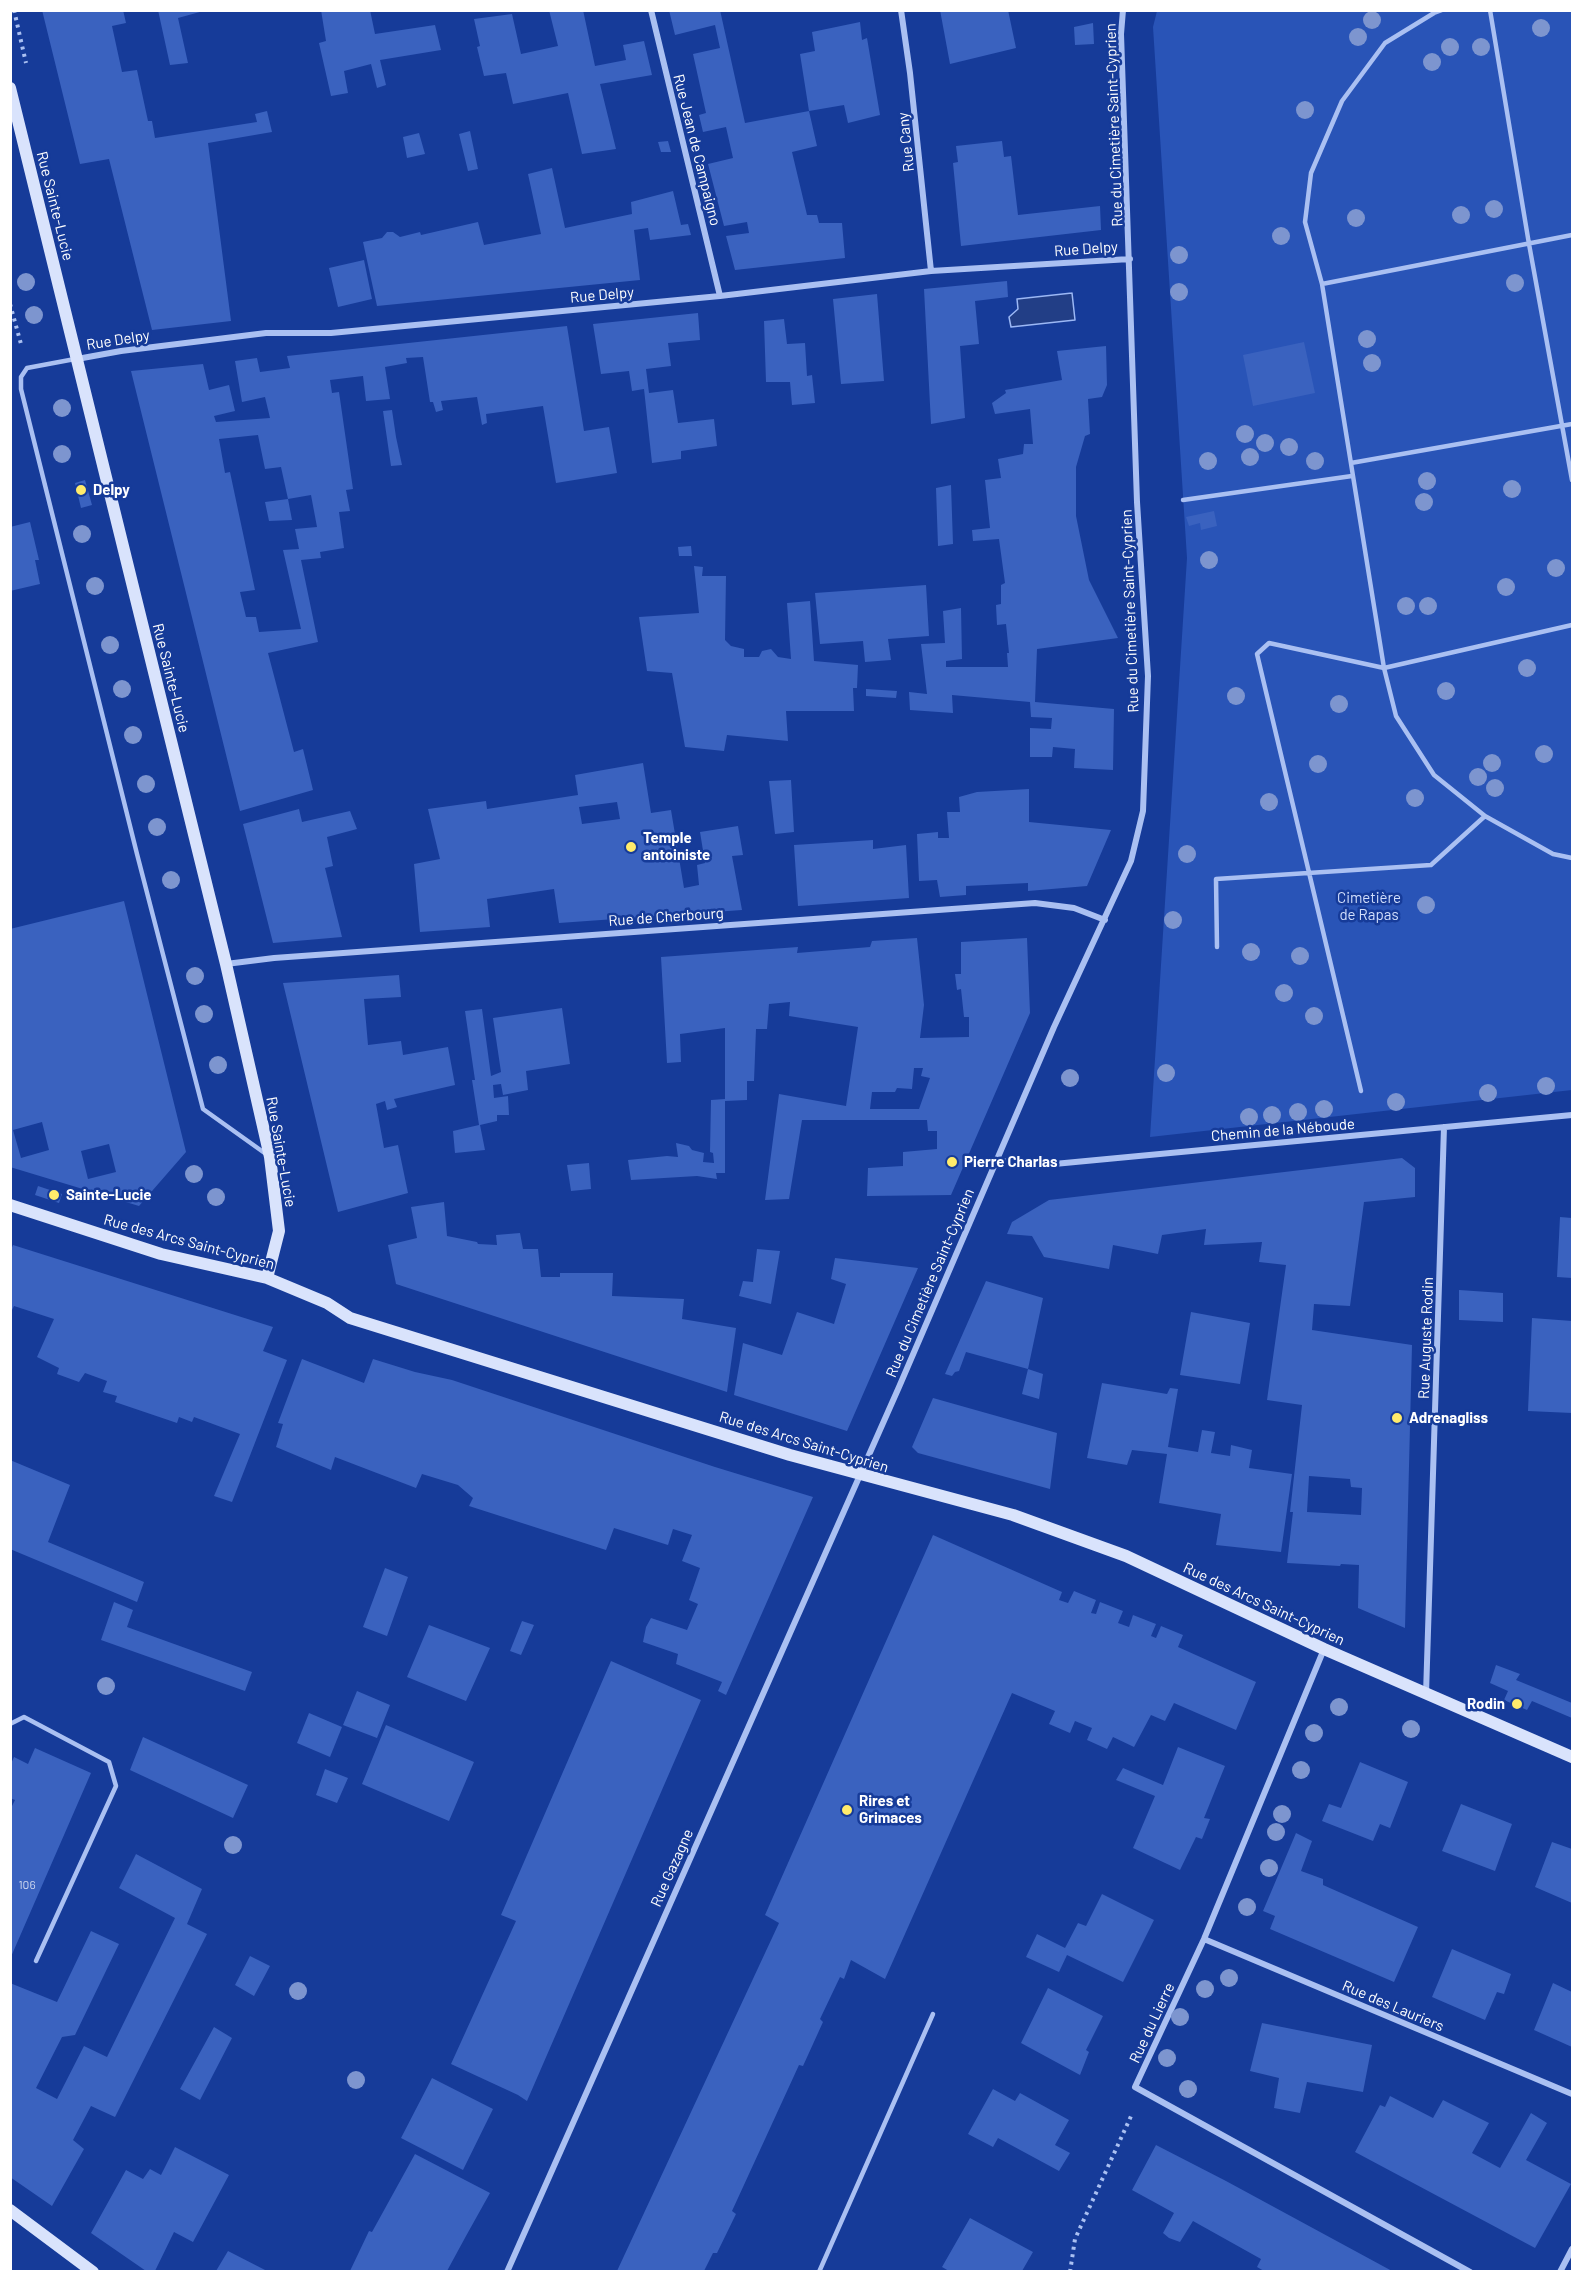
<!DOCTYPE html>
<html>
<head>
<meta charset="utf-8">
<style>
  body { margin:0 }
  #map { position:relative; width:1583px; height:2282px; overflow:hidden; background:#163b99; font-family:Barlow,sans-serif }
  canvas { display:block }
  .frame { position:absolute; inset:0; border:12px solid #fff; pointer-events:none }
</style>
</head>
<body>
<div id="map">
<canvas width="1583" height="2282"></canvas>
<div class="frame"></div>
</div>
<script>
const context = document.querySelector('canvas').getContext('2d');
context.lineJoin = 'round';
function fill(path, color) {
  context.fillStyle = color;
  context.fill(path, 'evenodd');
}
function poly(rows) {
  const path = new Path2D();
  for (const r of rows) {
    path.moveTo(r[0], r[1]);
    for (let i = 2; i < r.length; i += 2) path.lineTo(r[i], r[i + 1]);
  }
  return path;
}
function strokePath(path, color, width, dash) {
  context.strokeStyle = color;
  context.lineWidth = width;
  context.lineCap = dash ? 'butt' : 'round';
  context.setLineDash(dash || []);
  context.stroke(path);
}
function write(font, color, halo, rows, align = 'center') {
  context.font = font + ' Barlow,sans-serif';
  context.lineWidth = 5;
  context.setLineDash([]);
  context.textBaseline = 'middle';
  context.strokeStyle = halo;
  context.fillStyle = color;
  for (const [text, x, y, turn = 0] of rows) {
    context.save();
    context.translate(x, y);
    context.rotate((+turn || 0) * Math.PI / 180);
    context.textAlign = isNaN(turn) ? turn : align;
    if (halo) context.strokeText(text, 0, 0);
    context.fillText(text, 0, 0);
    context.restore();
  }
}
fill(poly([
  [1157,11,1572,11,1572,1090,1150,1137,1187,558,1153,27]
]), '#2954b7');
const water = poly([
  [1072,293,1075,320,1011,327,1009,317,1018,309,1017,299,1072,293]
]);
fill(water, '#223e86');
strokePath(water, '#9cb8f5', 1.5);
fill(poly([
  [42,10,123,10,126,23,112,26,122,72,137,70,148,121,152,121,155,138,257,122,255,114,267,111,272,132,208,143,231,321,152,330,109,159,80,164],
  [158,10,207,10,178,18,188,63,170,65],
  [321,10,370,10,375,34,435,25,441,50,380,60,386,85,377,88,371,64,344,71,348,93,331,96,319,43,326,41],
  [549,10,583,10,595,66,626,60,623,45,644,41,652,75,600,84,616,149,582,154,568,93,513,104,506,73,484,76,477,47,480,46,474,19,512,14,521,54,558,46],
  [669,10,720,10,745,123,809,111,800,54,815,51,812,32,860,22,862,40,867,38,880,115,848,123,844,105,809,111,817,146,792,152,807,215,817,215,819,223,842,223,845,258,735,270,726,236,749,233,747,222,724,226,708,164,733,158,726,127,703,132,699,115,706,113,693,54,720,48,715,25,675,35],
  [940,10,1008,10,1016,48,950,64],
  [1093,23,1094,44,1075,45,1074,27],
  [470,131,478,169,468,171,459,134],
  [419,133,425,154,407,158,403,137],
  [668,141,671,152,661,152,658,142],
  [1002,141,1004,157,1011,156,1018,215,1100,206,1101,230,961,246,953,163,958,162,956,146],
  [552,168,565,228,632,214,631,202,673,191,681,225,688,224,691,235,650,240,648,228,634,230,640,280,377,306,363,242,382,238,387,232,393,232,400,237,420,232,421,235,478,222,484,245,541,234,528,174],
  [364,260,372,299,338,307,329,268],
  [1007,281,1008,297,975,301,979,344,960,346,965,418,931,424,924,289],
  [877,294,884,381,841,384,833,299],
  [698,313,700,340,668,343,671,366,646,369,649,393,673,390,678,423,714,419,717,446,681,451,681,459,652,463,644,389,632,391,629,371,601,374,593,324],
  [784,319,787,344,805,343,807,376,812,375,815,403,792,405,790,382,766,382,764,321],
  [567,326,584,431,609,427,617,473,556,483,543,406,486,414,487,423,482,425,477,397,441,401,443,410,436,412,433,402,430,402,423,357,406,358,407,363,385,367,390,399,366,401,363,376,330,380,332,393,339,392,353,489,346,490,350,511,339,512,344,548,320,552,321,558,301,560,318,642,268,653,294,752,303,749,313,790,240,811,131,371,203,364,209,390,229,385,235,411,214,416,216,422,270,418,265,397,242,402,235,361,257,358,260,372,290,368,287,356],
  [258,435,265,469,281,467,288,499,311,495,317,527,295,529,299,549,283,550,301,629,259,632,256,617,246,617,240,592,255,590,230,472,225,473,219,439],
  [1304,342,1315,393,1253,406,1243,355],
  [1106,346,1107,385,1102,397,1088,399,1090,434,1085,436,1076,467,1076,516,1089,580,1118,638,1037,649,1035,702,1114,709,1113,770,1074,768,1075,749,1053,747,1052,757,1030,757,1030,728,1051,729,1052,718,1031,717,1030,702,952,695,953,713,910,710,909,692,927,694,921,644,945,643,943,611,961,608,962,659,946,661,946,667,1008,667,1007,653,1009,653,1006,624,997,625,996,605,1001,604,1001,585,1005,583,999,539,973,541,972,530,990,528,985,480,1001,478,998,459,1023,454,1024,444,1033,444,1030,409,995,414,992,403,1006,393,1005,390,1062,380,1057,351],
  [392,410,396,437,402,465,391,466,383,411],
  [85,480,92,505,81,508,75,483],
  [951,485,953,544,938,546,936,488],
  [288,499,292,520,269,521,265,502],
  [1214,511,1217,526,1201,530,1200,523,1189,526,1186,517],
  [30,522,39,560,35,560,40,584,10,591,10,527],
  [691,546,692,556,679,556,678,547],
  [694,566,703,567,702,576,726,576,725,640,731,646,744,649,744,657,759,657,762,651,771,649,778,657,791,659,787,603,810,601,814,661,858,665,857,688,853,688,854,711,786,711,788,741,727,735,724,751,685,747,672,673,647,671,639,617,699,613],
  [926,585,929,636,888,639,891,660,865,662,863,641,820,644,815,593],
  [866,689,897,691,896,698,866,696],
  [643,763,651,813,671,810,684,888,699,885,697,865,705,863,700,832,738,826,743,855,732,856,742,910,559,923,554,889,487,899,490,927,420,932,414,864,440,859,428,809,486,801,487,809,578,795,575,775],
  [617,802,620,819,582,824,579,807],
  [791,780,794,832,775,834,769,781],
  [1029,789,1029,822,1111,830,1087,886,1028,891,1028,883,966,886,966,895,940,897,937,880,919,881,917,834,938,832,938,838,949,838,947,812,960,812,959,797,977,792],
  [299,809,302,822,350,811,357,829,327,837,333,866,325,868,342,937,273,943,243,824],
  [873,840,873,849,906,845,909,898,798,906,794,845],
  [124,901,186,1152,139,1206,10,1167,10,929],
  [42,1122,49,1150,21,1158,13,1130],
  [109,1144,116,1172,88,1179,81,1151],
  [917,938,924,1005,920,1038,969,1037,969,1017,964,1017,961,989,957,990,955,974,961,974,961,942,1027,938,1030,1013,951,1195,867,1196,868,1168,903,1166,903,1152,937,1149,937,1131,928,1131,927,1120,802,1120,789,1199,765,1200,779,1094,846,1106,858,1027,789,1016,790,1002,769,1004,767,1029,756,1029,754,1081,747,1081,747,1100,725,1101,725,1028,680,1034,681,1062,667,1063,661,957,798,947,797,953,870,947,872,941],
  [914,1068,923,1068,921,1076,930,1078,919,1109,870,1109,872,1092,895,1092,897,1088,912,1089],
  [399,975,401,997,364,999,368,1045,401,1041,403,1055,448,1047,455,1085,394,1099,397,1107,387,1110,385,1101,376,1104,384,1148,398,1145,408,1193,338,1212,283,983],
  [562,1008,570,1064,526,1071,528,1090,503,1095,501,1084,493,1085,494,1098,508,1096,509,1115,497,1115,497,1121,480,1125,485,1150,455,1153,453,1131,479,1125,472,1080,475,1080,465,1011,482,1009,491,1076,501,1072,493,1018],
  [725,1099,725,1173,716,1173,717,1179,697,1176,631,1180,628,1160,667,1156,678,1157,676,1143,689,1146,692,1150,704,1153,703,1162,714,1163,713,1153,710,1152,711,1100],
  [1402,1158,1415,1168,1415,1197,1364,1202,1350,1306,1314,1304,1312,1330,1412,1345,1405,1628,1358,1608,1359,1565,1341,1564,1340,1566,1287,1563,1293,1512,1290,1512,1302,1405,1267,1400,1286,1265,1259,1262,1262,1242,1204,1245,1206,1229,1162,1235,1158,1254,1113,1245,1109,1269,1044,1257,1032,1236,1007,1234,1012,1222,1049,1200],
  [1309,1476,1350,1479,1351,1487,1362,1488,1361,1515,1307,1512],
  [589,1163,591,1189,571,1191,567,1165],
  [38,1186,62,1194,59,1203,35,1195],
  [444,1202,447,1236,477,1242,478,1244,497,1245,496,1235,520,1233,523,1249,538,1249,541,1277,560,1277,560,1273,613,1273,612,1296,684,1299,682,1319,736,1328,727,1392,396,1284,388,1245,417,1238,411,1207],
  [1560,1217,1572,1218,1572,1278,1557,1277],
  [13,1245,273,1327,263,1351,287,1360,232,1502,214,1496,240,1434,194,1417,192,1422,179,1417,177,1423,115,1402,117,1396,103,1392,107,1381,85,1373,79,1382,57,1374,59,1368,37,1357,54,1319,14,1306,10,1314,10,1252],
  [757,1249,780,1251,771,1304,739,1296,743,1281,753,1282],
  [835,1258,918,1268,847,1431,734,1395,743,1343,782,1355,797,1312,834,1324,846,1284,831,1279],
  [986,1281,1043,1298,1028,1369,966,1352,959,1371,955,1372,952,1376,945,1374],
  [1459,1290,1503,1293,1503,1322,1459,1320],
  [1191,1312,1250,1323,1240,1384,1180,1375],
  [1532,1318,1572,1321,1572,1413,1528,1411],
  [302,1359,364,1383,373,1359,415,1372,452,1380,715,1467,813,1497,726,1695,718,1691,722,1682,676,1664,678,1654,643,1642,646,1627,651,1618,687,1630,698,1604,689,1600,700,1568,682,1561,692,1535,673,1529,668,1545,614,1528,606,1550,469,1506,473,1498,458,1485,422,1474,416,1488,335,1457,331,1470,276,1447,283,1424,278,1423],
  [1028,1369,1043,1374,1039,1399,1022,1394],
  [1102,1383,1167,1394,1170,1388,1178,1389,1168,1447,1198,1452,1202,1430,1215,1432,1211,1453,1230,1456,1231,1445,1252,1450,1249,1468,1292,1474,1281,1552,1216,1545,1221,1514,1159,1503,1167,1454,1132,1450,1127,1465,1087,1458],
  [933,1398,1057,1433,1050,1489,918,1453,912,1447],
  [10,1460,70,1485,48,1542,144,1582,137,1602,10,1549],
  [933,1535,1062,1592,1059,1600,1068,1603,1074,1591,1096,1600,1091,1613,1096,1614,1100,1602,1123,1611,1118,1623,1129,1627,1133,1615,1156,1624,1151,1636,1156,1638,1161,1626,1183,1635,1178,1647,1256,1682,1236,1730,1174,1703,1165,1721,1151,1715,1134,1747,1113,1737,1107,1749,1087,1740,1092,1728,1075,1721,1070,1733,1049,1724,1055,1711,1012,1693,885,1979,851,1960,844,1979,840,1977,820,2019,823,2022,803,2066,799,2065,732,2211,736,2214,717,2253,713,2253,704,2271,617,2271,779,1923,765,1915],
  [385,1568,408,1577,387,1636,363,1627],
  [114,1602,133,1610,127,1627,252,1672,245,1691,101,1640],
  [522,1621,534,1625,521,1655,510,1651],
  [429,1625,490,1648,466,1701,407,1677],
  [611,1661,701,1700,527,2101,518,2095,451,2064,516,1921,501,1915],
  [1496,1665,1520,1674,1516,1680,1572,1703,1572,1718,1532,1701,1527,1710,1504,1700,1508,1691,1490,1683],
  [357,1691,390,1705,377,1738,343,1725],
  [309,1713,342,1727,330,1757,297,1743],
  [386,1725,474,1762,449,1821,362,1784],
  [143,1737,248,1785,233,1818,130,1770],
  [1178,1747,1225,1766,1204,1818,1210,1819,1202,1839,1196,1837,1180,1870,1133,1848,1155,1796,1116,1780,1123,1768,1163,1785],
  [35,1748,91,1773,10,1959,10,1810,15,1800,10,1798,10,1766,14,1757,28,1764],
  [1360,1762,1408,1782,1390,1828,1380,1824,1373,1841,1322,1821,1329,1804,1341,1808],
  [325,1769,348,1778,337,1803,316,1795],
  [1461,1804,1512,1824,1495,1871,1442,1851],
  [1296,1833,1312,1841,1301,1871,1323,1879,1323,1885,1418,1927,1394,1982,1270,1929,1275,1916,1263,1911],
  [1552,1842,1572,1849,1572,1903,1535,1887],
  [136,1854,202,1889,187,1924,207,1934,115,2117,91,2106,73,2140,84,2149,52,2206,10,2177,10,1983,57,2002,91,1931,119,1944,75,2035,62,2037,36,2088,57,2099,84,2046,107,2057,175,1918,119,1888],
  [1102,1894,1154,1920,1123,1982,1067,1955,1059,1972,1026,1957,1037,1934,1065,1948,1078,1923,1086,1926],
  [1452,1949,1511,1974,1504,1994,1497,1992,1485,2020,1432,1997],
  [250,1956,270,1966,254,1996,235,1985],
  [1553,1983,1572,1992,1572,2047,1534,2030],
  [1048,1988,1103,2016,1086,2050,1089,2052,1080,2075,1021,2043],
  [1262,2023,1372,2045,1363,2092,1307,2082,1300,2113,1274,2108,1279,2078,1250,2071],
  [214,2027,232,2038,200,2100,180,2089],
  [432,2078,493,2109,463,2170,401,2138],
  [993,2089,1015,2101,1020,2093,1069,2120,1055,2145,1070,2153,1059,2171,998,2138,993,2147,968,2134],
  [1390,2096,1433,2118,1443,2100,1489,2123,1472,2153,1500,2168,1531,2113,1547,2123,1526,2160,1571,2184,1535,2248,1355,2152,1380,2105,1385,2107],
  [1156,2145,1226,2181,1392,2271,1264,2271,1257,2267,1261,2259,1193,2221,1180,2242,1169,2238,1163,2233,1174,2213,1132,2190],
  [175,2147,229,2175,193,2242,174,2232,155,2271,146,2271,91,2233,126,2170,143,2179,150,2169,161,2175],
  [415,2154,490,2193,466,2236,447,2271,350,2271,369,2231,372,2232],
  [970,2218,1033,2252,1022,2271,949,2271,942,2267],
  [228,2251,267,2271,216,2271]
]), '#3a62bf');
strokePath(poly([
  [14,10,26,63],
  [10,304,21,344],
  [1070,2272,1075,2239,1132,2114]
]), '#aac0f2', 4, [3, 4.5]);
strokePath(poly([
  [1442,10,1434,13,1385,43,1342,101,1311,173,1305,222,1322,284,1384,668,1396,716,1434,775,1485,816,1553,854,1572,858],
  [1490,10,1529,244,1572,480],
  [1322,284,1572,235],
  [75,359,27,368,21,377,21,389,137,854,203,1109,266,1154],
  [1351,463,1572,424],
  [1183,500,1352,476],
  [1217,947,1216,879,1431,865,1485,816],
  [1361,1091,1257,654,1269,643,1384,668,1572,625],
  [10,1724,24,1717,109,1762,116,1786,36,1961],
  [819,2272,933,2014]
]), '#aac0f2', 4.5);
strokePath(poly([
  [651,10,720,296],
  [901,10,910,73,931,271],
  [77,359,121,351,266,333,331,333,720,296,931,271,1130,259],
  [226,964,274,958,1035,903,1074,908,1105,920],
  [996,1160,1033,1166,1572,1115],
  [1324,1649,1204,1939,1135,2087,1470,2272],
  [1426,1694,1444,1127],
  [1204,1939,1572,2094],
  [507,2272,899,1387,1054,1027,1131,861,1143,811,1148,676,1137,502,1121,34,1123,10],
  [1560,2272,1572,2249]
]), '#aac0f2', 6);
strokePath(poly([
  [10,88,226,964,270,1157,279,1231,267,1278],
  [10,1205,161,1254,267,1278,327,1303,350,1318,790,1455,1013,1515,1126,1556,1324,1649,1572,1757],
  [10,2210,93,2272]
]), '#d9e3fc', 12);
context.fillStyle = '#7d95cf';
for (const [x, y] of [
  [1372,20],
  [1541,28],
  [1358,37],
  [1450,47],
  [1481,47],
  [1432,62],
  [1305,110],
  [1494,209],
  [1461,215],
  [1356,218],
  [1281,236],
  [1179,255],
  [26,282],
  [1515,283],
  [1179,292],
  [34,315],
  [1367,339],
  [1372,363],
  [62,408],
  [1245,434],
  [1265,443],
  [1289,447],
  [62,454],
  [1250,457],
  [1208,461],
  [1315,461],
  [1427,481],
  [1512,489],
  [1424,502],
  [82,534],
  [1209,560],
  [1556,568],
  [95,586],
  [1506,587],
  [1406,606],
  [1428,606],
  [110,645],
  [1527,668],
  [122,689],
  [1446,691],
  [1236,696],
  [1339,704],
  [133,735],
  [1544,754],
  [1492,763],
  [1318,764],
  [1478,777],
  [146,784],
  [1495,788],
  [1415,798],
  [1269,802],
  [157,827],
  [1187,854],
  [171,880],
  [1426,905],
  [1173,920],
  [1251,952],
  [1300,956],
  [195,976],
  [1284,993],
  [204,1014],
  [1314,1016],
  [218,1065],
  [1166,1073],
  [1070,1078],
  [1546,1086],
  [1488,1093],
  [1396,1102],
  [1324,1109],
  [1298,1112],
  [1272,1115],
  [1249,1117],
  [194,1174],
  [216,1197],
  [106,1686],
  [1339,1707],
  [1411,1729],
  [1314,1733],
  [1301,1770],
  [1282,1814],
  [1276,1832],
  [233,1845],
  [1269,1868],
  [1247,1907],
  [1229,1978],
  [1205,1989],
  [298,1991],
  [1180,2017],
  [1167,2058],
  [356,2080],
  [1188,2089]
]) {
  context.beginPath();
  context.arc(x, y, 9, 0, 2 * Math.PI);
  context.fill();
}
for (const [x, y, r, color] of [
  [81,490,6,"#ffeb6b"],
  [631,847,6,"#ffeb6b"],
  [952,1162,6,"#ffeb6b"],
  [54,1195,6,"#ffeb6b"],
  [1397,1418,6,"#ffeb6b"],
  [1517,1704,6,"#ffeb6b"],
  [847,1810,6,"#ffeb6b"]
]) {
  const dot = new Path2D();
  dot.arc(x, y, r, 0, 2 * Math.PI);
  context.fillStyle = color;
  context.fill(dot);
  strokePath(dot, '#163b99', 2);
}
write('12px', '#ced8ef', null, [
  ["106",27,1885]
]);
write('15px', '#fff', '#163b99', [
  ["Rue du Cimetière Saint-Cyprien",1114,125,-92],
  ["Rue Cany",906,142,-96],
  ["Rue Jean de Campaigno",697,150,76],
  ["Rue Sainte-Lucie",55,206,76],
  ["Rue Delpy",1086,249,-4],
  ["Rue Delpy",602,295,-5],
  ["Rue Delpy",118,340,-9],
  ["Rue du Cimetière Saint-Cyprien",1130,611,-92],
  ["Rue Sainte-Lucie",171,678,76],
  ["Rue de Cherbourg",666,917,-4],
  ["Chemin de la Néboude",1283,1130,-5],
  ["Rue Sainte-Lucie",281,1152,80],
  ["Rue des Arcs Saint-Cyprien",189,1242,15],
  ["Rue du Cimetière Saint-Cyprien",930,1283,-67],
  ["Rue Auguste Rodin",1426,1338,-88],
  ["Rue des Arcs Saint-Cyprien",804,1442,17],
  ["Rue des Arcs Saint-Cyprien",1264,1604,25],
  ["Rue Gazagne",672,1868,-66],
  ["Rue des Lauriers",1393,2006,23],
  ["Rue du Lierre",1152,2023,-65]
]);
write('bold 15px', '#fff', '#163b99', [
  ["Delpy",93,490],
  ["Temple",643,838],
  ["antoiniste",643,855],
  ["Pierre Charlas",964,1162],
  ["Sainte-Lucie",66,1195],
  ["Adrenagliss",1409,1418],
  ["Rodin",1505,1704,"right"],
  ["Rires et",859,1801],
  ["Grimaces",859,1818]
], 'left');
write('15px', '#d2dffc', '#163b99', [
  ["Cimetière",1369,898],
  ["de Rapas",1369,915]
]);
</script>
</body>
</html>
